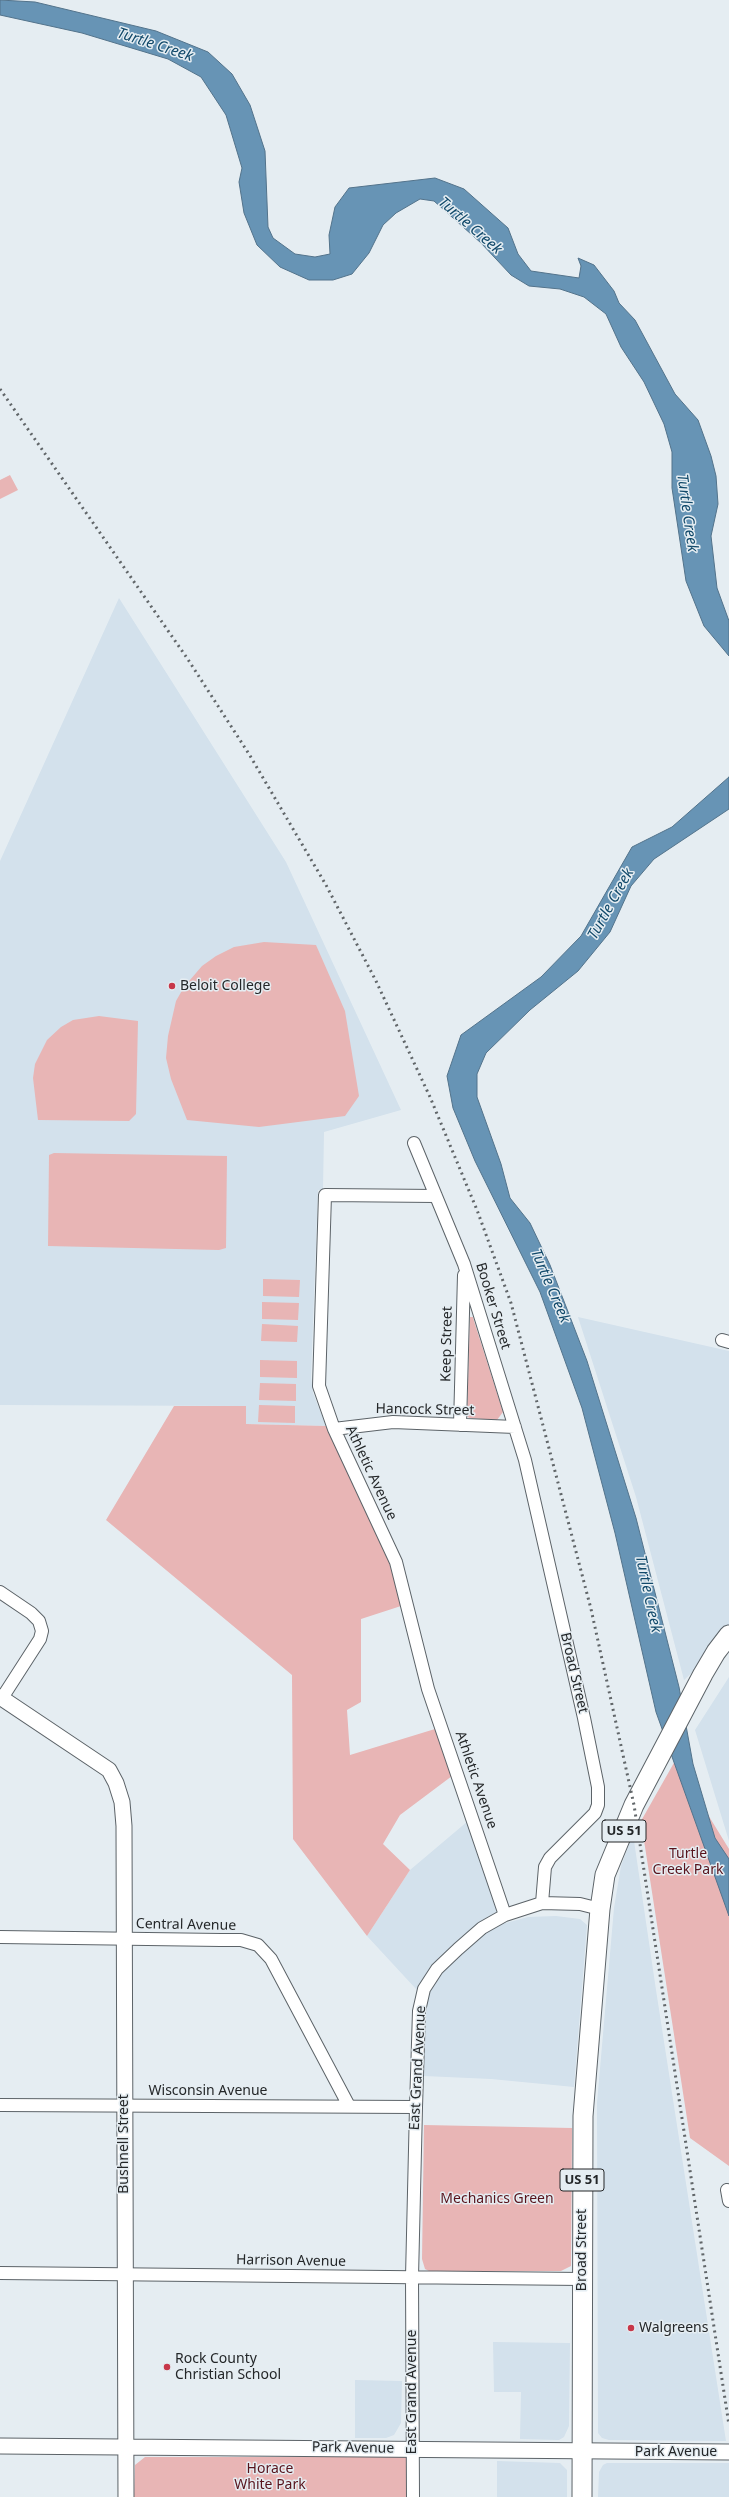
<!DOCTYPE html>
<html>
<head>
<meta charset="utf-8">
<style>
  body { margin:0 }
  canvas { display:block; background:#e5edf2 }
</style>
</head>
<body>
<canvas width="729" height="2497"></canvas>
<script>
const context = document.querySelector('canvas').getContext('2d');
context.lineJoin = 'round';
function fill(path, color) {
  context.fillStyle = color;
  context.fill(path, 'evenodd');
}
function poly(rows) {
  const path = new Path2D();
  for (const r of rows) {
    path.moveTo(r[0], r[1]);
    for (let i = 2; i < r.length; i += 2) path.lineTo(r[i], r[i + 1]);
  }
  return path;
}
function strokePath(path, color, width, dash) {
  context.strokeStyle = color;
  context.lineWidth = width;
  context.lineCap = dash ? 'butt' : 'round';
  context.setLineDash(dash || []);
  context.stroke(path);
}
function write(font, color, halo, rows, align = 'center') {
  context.font = font + ' "Noto Sans",sans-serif';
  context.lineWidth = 3;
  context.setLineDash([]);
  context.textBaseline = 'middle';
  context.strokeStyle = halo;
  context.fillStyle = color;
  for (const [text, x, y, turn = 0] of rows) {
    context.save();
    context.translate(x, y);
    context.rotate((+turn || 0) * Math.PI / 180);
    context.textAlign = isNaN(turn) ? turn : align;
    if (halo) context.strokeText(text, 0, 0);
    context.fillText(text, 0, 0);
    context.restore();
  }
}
fill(poly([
  [119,598,286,862,401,1110,324,1132,323,1190,318,1190,311,1377,313,1393,326,1426,246,1424,246,1406,0,1405,0,861],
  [578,1317,729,1351,729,1631,713,1653,684,1680,636,1497],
  [729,1677,729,1841,695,1730],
  [468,1821,502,1924,528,1917,556,1916,580,1919,587,1925,574,2087,491,2079,424,2076,426,2015,429,1995,416,1989,367,1936,410,1870],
  [633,1834,656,1990,726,2441,609,2440,602,2438,598,2433,597,2103,614,1908,621,1866],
  [493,2342,570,2343,569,2426,564,2437,559,2440,520,2439,521,2392,494,2392],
  [355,2380,402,2381,401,2423,394,2435,386,2438,355,2438],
  [497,2461,560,2463,567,2470,567,2497,497,2497],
  [607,2463,729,2463,729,2497,598,2497,599,2472,603,2465]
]), '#d3e1ec');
fill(poly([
  [10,475,18,490,0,499,0,480],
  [264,942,316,945,345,1011,359,1096,345,1116,259,1127,187,1120,171,1079,166,1058,168,1036,176,1001,184,987,202,966,216,956,234,947],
  [99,1016,138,1021,136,1114,129,1121,38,1120,33,1078,35,1064,47,1040,61,1027,73,1020],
  [54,1153,227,1156,226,1248,219,1250,48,1246,49,1155],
  [263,1279,300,1280,299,1297,263,1296],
  [262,1302,299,1303,298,1320,262,1319],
  [470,1317,473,1317,474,1321,503,1412,497,1420,469,1418,467,1416],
  [262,1324,298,1326,297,1342,261,1341],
  [260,1360,297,1361,297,1378,260,1377],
  [260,1383,296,1384,296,1401,259,1400],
  [259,1405,295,1406,295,1423,258,1422],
  [174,1406,246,1406,246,1424,326,1426,388,1558,401,1606,361,1619,361,1702,347,1710,350,1755,435,1729,452,1776,400,1815,383,1844,410,1870,367,1936,293,1839,292,1675,106,1520],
  [675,1761,729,1849,729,2166,690,2138,641,1821],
  [424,2125,572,2128,571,2266,561,2271,429,2271,425,2269,422,2259],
  [145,2457,406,2457,407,2497,134,2497,135,2465]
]), '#e8b5b5');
const water = poly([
  [0,0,35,2,156,31,208,52,232,74,250,105,265,151,268,227,273,238,295,254,315,257,330,254,329,235,335,207,349,188,435,178,464,189,508,228,518,254,531,271,579,278,581,266,578,258,594,265,614,291,619,303,635,320,675,394,698,420,711,456,716,476,718,504,711,536,717,588,729,621,729,656,704,626,686,581,672,488,672,452,664,424,644,382,621,347,606,314,584,297,560,289,529,286,511,275,481,243,434,201,420,199,396,213,383,225,369,253,352,274,333,280,309,280,280,267,257,245,244,213,239,182,242,168,226,115,201,77,168,59,82,33,0,15,0,0],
  [729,777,729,809,654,859,631,886,610,932,578,971,530,1010,486,1053,477,1074,477,1097,501,1164,510,1198,530,1223,550,1265,587,1361,636,1518,679,1687,693,1764,715,1838,729,1859,729,1916,656,1712,615,1533,582,1408,540,1292,475,1161,453,1108,447,1076,461,1035,541,977,581,936,632,847,672,827,729,777]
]);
fill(water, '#6794b5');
strokePath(water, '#53738b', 1);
const minor = poly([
  [414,1143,464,1264,525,1460,584,1718,598,1787,598,1805,595,1813,550,1858,545,1867,542,1903],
  [436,1196,325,1195,319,1386,334,1429,396,1562,428,1689,505,1915],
  [722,1340,729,1342],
  [460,1425,464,1275],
  [334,1429,393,1422,515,1427],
  [0,1592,31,1613,39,1621,42,1631,40,1639,2,1698],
  [0,1937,221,1940,241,1940,258,1945,271,1959,349,2106],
  [0,2105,416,2107],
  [727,2190,729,2201],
  [0,2273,582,2279],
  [413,2497,412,2277,416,2107,419,2011,424,1989,437,1969,458,1949,482,1928,505,1915,542,1903,580,1904,600,1909]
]);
const tertiary = poly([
  [0,1697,109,1770,116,1783,122,1802,124,1826,126,2497],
  [0,2446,729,2452]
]);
const primary = poly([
  [582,2497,583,2116,600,1909,605,1875,634,1805,703,1674,716,1652,729,1635]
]);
strokePath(minor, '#5c6368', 14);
strokePath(tertiary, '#5c6368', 17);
strokePath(primary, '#5c6368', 21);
strokePath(minor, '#fff', 12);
strokePath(tertiary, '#fff', 15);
strokePath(primary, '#fff', 19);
strokePath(poly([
  [0,389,187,658,249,754,326,885,376,981,430,1097,477,1210,511,1303,591,1609,634,1805,729,2425]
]), '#616669', 3, [2, 4]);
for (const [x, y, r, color] of [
  [172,986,4,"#c73749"],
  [631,2328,4,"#c73749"],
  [167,2367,4,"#c73749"]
]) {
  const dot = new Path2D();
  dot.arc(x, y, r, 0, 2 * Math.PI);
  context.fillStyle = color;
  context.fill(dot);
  strokePath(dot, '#e5edf2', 1.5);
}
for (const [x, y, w] of [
  [624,1831,44],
  [582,2180,44]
]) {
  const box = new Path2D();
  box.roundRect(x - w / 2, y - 11, w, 22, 3);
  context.fillStyle = '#e5edf2';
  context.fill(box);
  strokePath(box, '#242729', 1);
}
write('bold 13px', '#242729', null, [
  ["US 51",624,1831],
  ["US 51",582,2180]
]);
write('14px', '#242729', '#e5edf2', [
  ["Beloit College",180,986],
  ["Walgreens",639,2328],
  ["Rock County",175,2359],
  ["Christian School",175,2375]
], 'left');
write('14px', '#242729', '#e5edf2', [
  ["Booker Street",493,1306,73],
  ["Keep Street",447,1344,-89],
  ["Hancock Street",425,1410,1],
  ["Athletic Avenue",371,1473,65],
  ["Broad Street",574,1673,77],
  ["Athletic Avenue",476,1780,71],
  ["Central Avenue",186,1925,1],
  ["East Grand Avenue",418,2068,-87],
  ["Wisconsin Avenue",208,2091],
  ["Bushnell Street",124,2144,-90],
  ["Broad Street",582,2250,-90],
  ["Harrison Avenue",291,2261,1],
  ["East Grand Avenue",412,2392,-90],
  ["Park Avenue",353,2448,1],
  ["Park Avenue",676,2452]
]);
write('14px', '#58131c', '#e5edf2', [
  ["Turtle",688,1854],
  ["Creek Park",688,1870],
  ["Mechanics Green",497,2199],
  ["Horace",270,2469],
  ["White Park",270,2485]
]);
write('italic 15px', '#11496a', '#e5edf2', [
  ["Turtle Creek",155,45,18],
  ["Turtle Creek",470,226,41],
  ["Turtle Creek",687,513,82],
  ["Turtle Creek",611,904,-61],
  ["Turtle Creek",550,1286,67],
  ["Turtle Creek",648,1594,78]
]);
</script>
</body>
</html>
